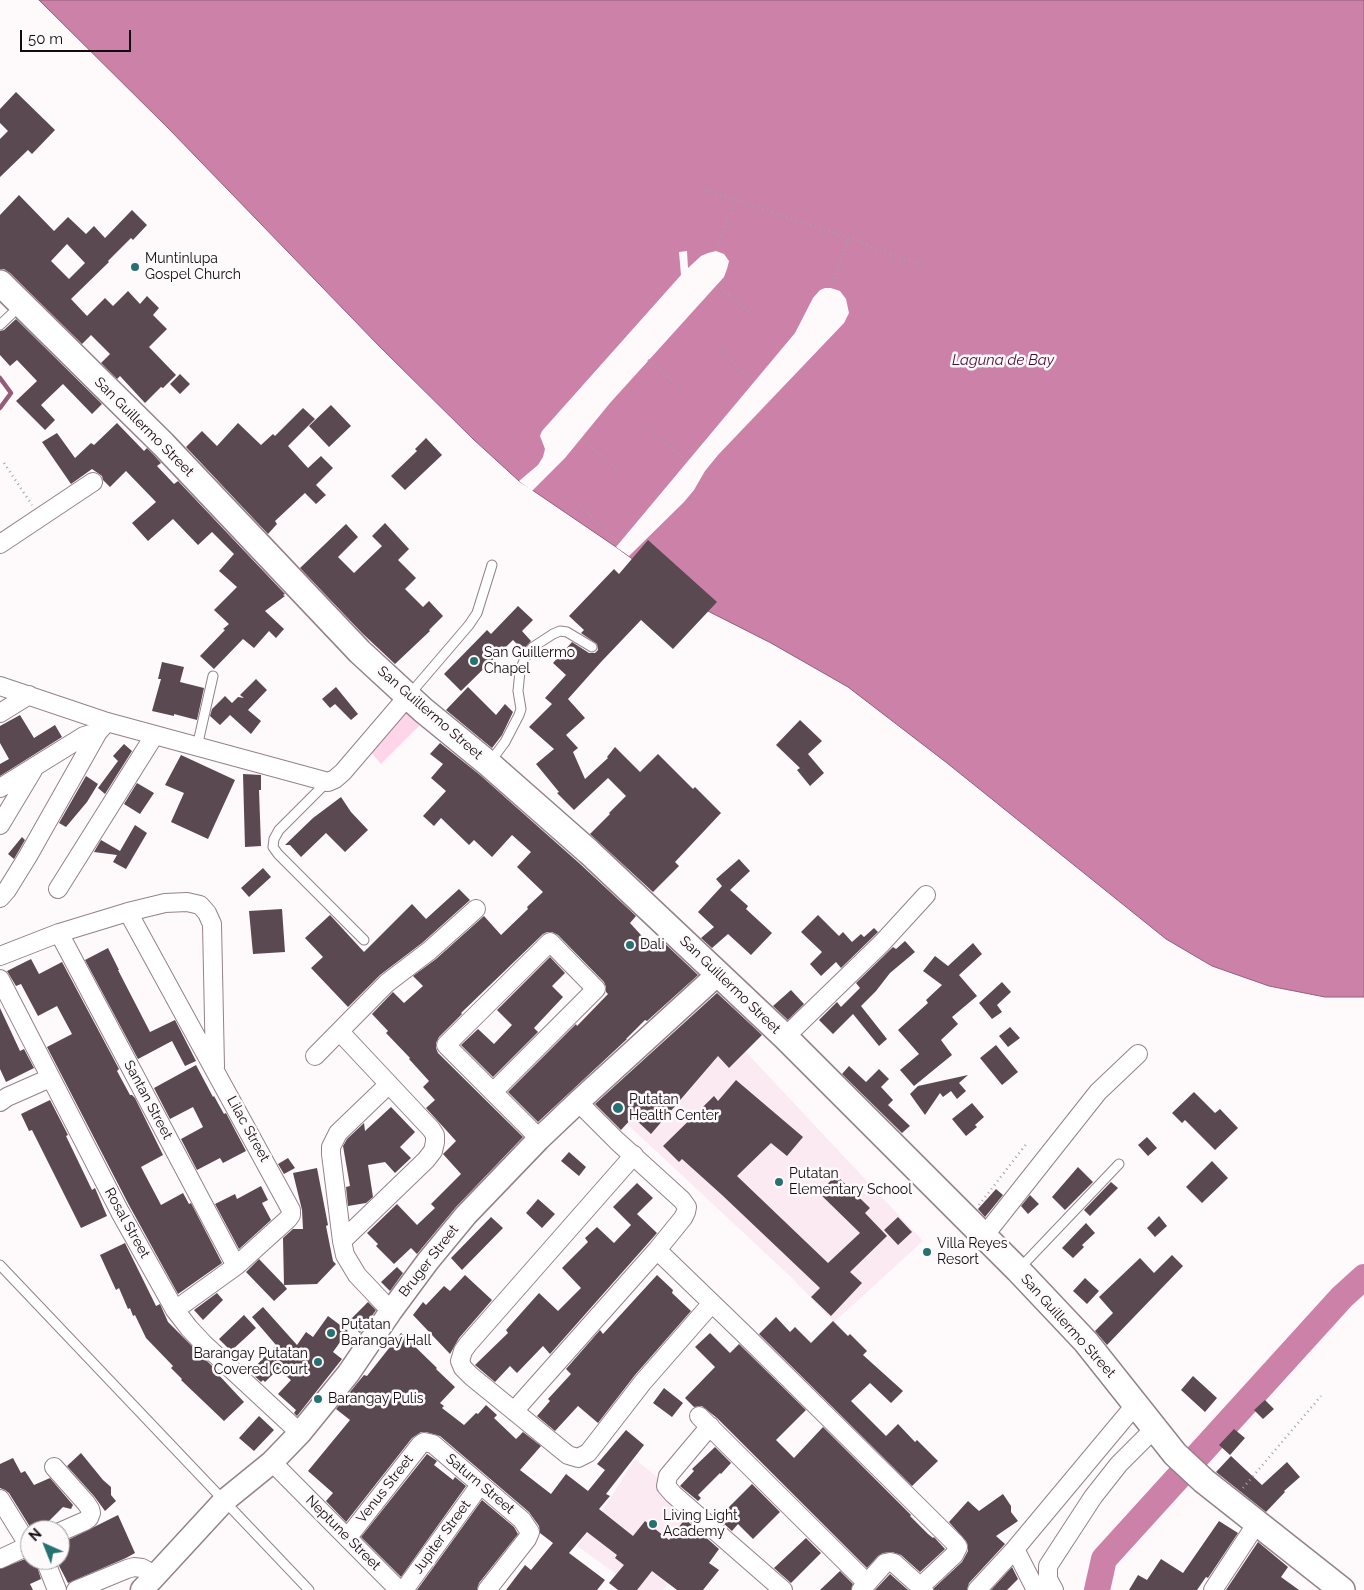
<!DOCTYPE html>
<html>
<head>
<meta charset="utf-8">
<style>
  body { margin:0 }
  #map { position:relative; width:1364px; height:1590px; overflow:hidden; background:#fef9fb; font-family:Raleway,sans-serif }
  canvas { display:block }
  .north { position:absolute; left:20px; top:1520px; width:50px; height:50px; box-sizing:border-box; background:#fef9fb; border:1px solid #a09a9d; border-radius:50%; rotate:316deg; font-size:14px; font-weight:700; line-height:20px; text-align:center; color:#120b0f }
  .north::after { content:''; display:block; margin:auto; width:18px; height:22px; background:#267172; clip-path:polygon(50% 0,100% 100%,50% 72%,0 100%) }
  .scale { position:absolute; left:20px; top:30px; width:111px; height:22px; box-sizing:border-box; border:2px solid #120b0f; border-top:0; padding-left:6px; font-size:15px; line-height:18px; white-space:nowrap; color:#120b0f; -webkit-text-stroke:4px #fef9fb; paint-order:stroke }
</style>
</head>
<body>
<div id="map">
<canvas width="1364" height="1590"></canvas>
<div class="north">N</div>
<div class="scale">50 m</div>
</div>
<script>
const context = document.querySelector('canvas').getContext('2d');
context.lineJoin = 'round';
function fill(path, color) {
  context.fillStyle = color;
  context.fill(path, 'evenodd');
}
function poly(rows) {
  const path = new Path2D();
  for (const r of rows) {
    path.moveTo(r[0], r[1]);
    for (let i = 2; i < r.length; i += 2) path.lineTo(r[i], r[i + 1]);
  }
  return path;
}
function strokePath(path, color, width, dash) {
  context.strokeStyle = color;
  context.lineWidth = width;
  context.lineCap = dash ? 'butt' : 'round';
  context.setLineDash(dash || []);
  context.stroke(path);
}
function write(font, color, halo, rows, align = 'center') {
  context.font = font + ' Raleway,sans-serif';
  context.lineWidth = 5;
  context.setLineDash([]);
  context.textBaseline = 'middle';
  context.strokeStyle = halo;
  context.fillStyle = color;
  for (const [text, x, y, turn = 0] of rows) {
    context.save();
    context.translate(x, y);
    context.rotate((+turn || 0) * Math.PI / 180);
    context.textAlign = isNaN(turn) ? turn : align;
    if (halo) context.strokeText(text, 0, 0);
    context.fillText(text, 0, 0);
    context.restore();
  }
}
fill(poly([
  [717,1021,923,1241,834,1322,791,1277,626,1123],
  [635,1459,713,1523,663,1590,639,1590,577,1546,593,1525]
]), '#fceaf3');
fill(poly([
  [408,709,423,722,381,764,369,750]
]), '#fed5e9');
const water = poly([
  [39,0,1364,0,1364,997,1325,997,1269,986,1212,966,1166,939,947,763,848,687,771,643,694,604,616,547,519,481,473,439,380,347,169,129,39,0]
]);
fill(water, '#cc81a8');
strokePath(water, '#945e7a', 1);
fill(poly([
  [687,251,688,268,701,256,708,253,716,251,724,254,729,261,727,269,724,277,610,403,565,458,532,491,519,481,538,465,543,457,545,449,540,436,542,431,681,275,679,252],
  [825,288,831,288,840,291,846,299,849,313,844,323,718,455,705,471,694,490,684,502,629,556,616,547,795,333,813,298,820,290]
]), '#fef9fb');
strokePath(poly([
  [0,378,11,393,0,408]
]), '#945e7a', 4.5);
strokePath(poly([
  [1097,1590,1104,1559,1342,1297,1364,1277]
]), '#cc81a8', 26);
fill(poly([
  [16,92,55,130,32,154,28,150,0,177,0,139,8,131,0,123,0,109],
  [19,195,54,231,68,217,86,234,94,226,105,238,132,210,147,225,133,240,131,238,108,261,109,262,71,299,87,316,105,298,113,306,128,291,140,304,147,296,159,308,153,315,167,329,149,347,176,375,163,388,161,387,145,403,120,376,117,379,101,363,110,354,91,335,82,344,10,273,4,269,0,269,0,215],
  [67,244,85,263,69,279,51,261],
  [16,319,102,404,92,414,63,384,41,405,55,420,45,430,16,401,37,381,17,360,10,366,0,355,0,331,4,330],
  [180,374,190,384,180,394,170,384],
  [331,405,351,426,329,447,309,426],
  [303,408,315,419,288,446,308,468,321,456,333,468,316,485,326,495,316,504,305,493,275,521,277,524,268,534,186,447,202,431,217,446,238,423,261,445,273,434,275,436],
  [117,423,144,451,147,448,153,454,161,463,157,466,174,484,178,481,285,594,283,595,285,596,265,611,284,629,276,638,269,631,254,648,243,639,214,669,200,656,225,630,223,629,229,624,214,610,237,587,219,571,234,554,212,532,198,545,173,519,148,541,132,523,156,502,126,471,110,487,103,480,102,476,92,469,71,484,42,442,57,433,75,458,91,443,94,445],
  [426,438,442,455,405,490,391,476,417,451,415,449],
  [385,523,409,549,398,560,416,578,405,589,423,607,429,601,443,616,429,630,430,631,395,664,362,633,300,568,346,524,358,537,338,557,354,573,382,546,372,536],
  [648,540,717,602,673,649,641,620,601,662,568,699,585,718,566,735,578,748,573,752,585,779,608,758,607,757,615,747,640,772,658,754,693,789,695,787,721,813,675,862,679,866,653,892,590,834,610,814,609,813,626,796,608,778,574,810,557,793,559,792,536,764,554,749,529,727,552,704,545,698,566,675,553,663,572,642,589,653,595,653,598,650,597,644,581,633,584,630,569,616,614,569,619,574],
  [518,606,533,620,522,631,531,641,523,650,513,640,461,691,444,674,487,630,491,634],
  [162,662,184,667,180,682,204,688,197,720,174,714,174,716,152,711,161,679,158,679],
  [256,679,267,690,248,710,261,721,251,734,230,715,220,725,210,716,212,709,225,696,232,703,238,697,244,698,240,695],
  [336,687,358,714,351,720,335,704,330,708,322,699],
  [468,687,496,715,505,704,513,712,502,735,492,748,446,710],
  [20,715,34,738,55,725,62,737,0,776,0,764,9,759,0,743,0,726],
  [800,720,822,741,808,754,824,773,810,786,797,770,800,768,776,745],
  [440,743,480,775,579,863,636,916,630,923,651,946,659,938,698,975,647,1021,645,1020,626,1039,627,1039,538,1122,508,1092,576,1024,577,1026,608,994,606,992,606,987,604,982,558,935,552,932,547,932,543,934,461,1013,462,1014,439,1037,436,1043,436,1048,438,1053,523,1137,456,1207,417,1254,411,1248,394,1264,376,1246,378,1244,367,1233,397,1204,417,1225,435,1208,431,1204,461,1174,443,1154,456,1141,426,1108,435,1100,423,1087,429,1081,409,1059,410,1058,386,1033,388,1031,372,1014,393,992,404,1003,423,986,413,976,436,959,484,916,501,935,528,909,527,907,543,892,517,867,531,852,512,835,492,857,474,840,469,845,441,818,434,826,423,816,446,791,431,778,443,764,430,754],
  [124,744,132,751,105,794,98,788,118,761,113,756],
  [181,755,235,780,208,839,171,822,184,793,165,785],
  [243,774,261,775,261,790,259,790,261,846,245,847],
  [86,776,98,784,87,802,66,827,59,823],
  [137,783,154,793,140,814,124,804],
  [341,797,351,812,368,830,345,852,326,833,301,857,290,845,285,845,313,818],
  [135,825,147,833,126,869,113,862,117,855,94,852,101,840,120,851],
  [22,837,25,840,14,859,8,854],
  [739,859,750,871,730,890,748,906,746,909,772,933,751,955,728,934,712,948,701,938,714,927,698,912,722,886,716,879],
  [263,868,271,877,249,897,241,888],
  [459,889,470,900,422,943,380,975,348,1007,311,968,323,957,305,938,330,915,364,952,412,904,426,919],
  [282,909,285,952,253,954,249,911],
  [818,915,839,936,843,932,852,942,861,934,864,937,874,928,878,932,841,968,836,962,821,976,810,964,822,952,801,932],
  [905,941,915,952,890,973,876,991,861,1006,887,1039,879,1046,853,1014,833,1034,819,1020,837,1002,841,1007,860,988,856,983,893,947,896,949],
  [973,943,982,954,959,975,977,996,952,1017,958,1024,941,1040,952,1055,914,1086,900,1070,919,1054,898,1030,928,1003,926,1000,942,985,923,971,935,956,948,966],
  [108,948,119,970,118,970,150,1032,175,1020,196,1061,185,1066,172,1041,138,1059,85,960],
  [550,957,565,973,552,986,563,997,534,1028,538,1032,493,1077,461,1045,478,1029,494,1044,512,1025,497,1010],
  [31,959,39,974,62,962,119,1069,117,1071,130,1095,132,1095,135,1098,163,1155,141,1167,161,1205,183,1193,189,1204,191,1203,222,1263,178,1294,129,1205,47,1047,72,1034,57,1006,38,1016,21,984,16,986,7,971],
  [1002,982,1011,992,997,1005,1002,1012,992,1019,979,1003],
  [791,990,804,1004,788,1020,773,1006],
  [717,993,762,1035,729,1068,718,1056,651,1134,633,1117,621,1130,595,1104],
  [0,1008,20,1051,24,1049,34,1068,6,1082,0,1069],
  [1010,1027,1020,1038,1008,1047,999,1036],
  [996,1045,1018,1072,1002,1085,980,1058],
  [196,1065,213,1097,214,1096,224,1114,226,1113,246,1151,223,1163,220,1158,197,1170,181,1139,203,1127,193,1107,170,1119,154,1088],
  [849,1066,866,1082,879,1069,889,1079,881,1087,893,1100,888,1105,910,1126,902,1133,842,1074],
  [968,1075,959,1083,966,1091,957,1099,951,1091,943,1097,940,1093,925,1115,910,1094,918,1086],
  [736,1080,803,1137,787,1156,771,1143,737,1176,828,1263,860,1233,819,1193,836,1175,870,1208,865,1213,887,1236,850,1272,862,1283,831,1316,811,1297,820,1288,722,1195,682,1159,679,1162,663,1146,714,1096,718,1101],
  [1194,1092,1215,1113,1220,1109,1238,1128,1215,1150,1185,1120,1182,1123,1172,1113],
  [50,1100,68,1135,66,1136,92,1190,95,1188,107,1216,81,1228,32,1130,29,1131,21,1114],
  [972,1103,984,1117,975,1125,977,1127,966,1136,952,1119],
  [391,1107,415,1132,400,1147,411,1158,395,1173,385,1162,368,1165,373,1197,366,1203,348,1206,346,1187,350,1186,343,1146,347,1139,364,1123,365,1131],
  [1147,1137,1157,1148,1148,1156,1138,1145],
  [569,1152,586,1167,579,1176,561,1161],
  [288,1158,295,1168,284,1174,278,1164],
  [1212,1161,1228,1178,1202,1203,1186,1187],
  [1078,1167,1093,1182,1065,1210,1052,1197],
  [317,1168,328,1225,326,1226,333,1261,336,1264,317,1284,284,1285,287,1289,274,1301,246,1272,259,1259,284,1285,283,1238,293,1229,303,1229,302,1210,293,1173],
  [1111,1182,1118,1188,1090,1216,1084,1210],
  [637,1183,653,1198,637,1214,657,1233,550,1354,543,1346,517,1373,510,1366,495,1382,475,1365,508,1333,506,1330,539,1293,558,1311,581,1288,562,1268,588,1242,585,1238,597,1227,614,1243,631,1225,613,1207],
  [261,1186,268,1200,262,1203,271,1220,239,1249,215,1204,235,1194,237,1199],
  [996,1189,1003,1195,985,1217,978,1209],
  [1030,1195,1039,1204,1028,1214,1021,1206],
  [538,1199,555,1214,542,1228,526,1213],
  [1159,1216,1167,1226,1155,1237,1147,1228],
  [491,1217,503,1228,462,1270,451,1258],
  [898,1217,912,1232,898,1245,884,1230],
  [1086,1223,1095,1233,1082,1245,1084,1247,1073,1258,1062,1248],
  [125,1243,156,1306,160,1304,168,1322,216,1370,215,1371,244,1402,224,1421,181,1380,182,1379,171,1368,173,1366,146,1338,135,1315,133,1316,130,1308,128,1309,119,1288,116,1290,100,1255],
  [1172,1255,1183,1266,1107,1345,1095,1331,1113,1313,1099,1297,1140,1258,1154,1273],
  [397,1267,403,1273,390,1291,381,1282],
  [465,1275,492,1300,459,1338,450,1354,413,1315,423,1302,426,1305,444,1286,450,1291],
  [657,1275,673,1290,672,1293,691,1311,635,1375,598,1423,578,1406,555,1431,537,1416,550,1401,548,1399,571,1374,566,1369,600,1330,603,1334],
  [1085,1278,1099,1291,1087,1304,1073,1291],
  [217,1293,223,1300,203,1320,194,1310],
  [368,1302,376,1310,360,1333,348,1322],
  [263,1307,297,1345,306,1332,313,1337,328,1316,348,1331,333,1352,342,1359,297,1416,294,1413,296,1410,278,1394,291,1380,278,1369,265,1382,263,1380,261,1382,250,1372,276,1345,252,1317],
  [244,1315,256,1328,231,1351,219,1339],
  [776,1317,790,1332,795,1327,811,1343,833,1321,848,1336,850,1334,867,1351,863,1355,903,1391,891,1403,870,1383,851,1401,886,1436,898,1424,915,1442,917,1440,938,1461,912,1486,759,1334],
  [401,1333,437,1368,436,1369,455,1387,440,1403,444,1406,442,1408,464,1425,476,1413,478,1414,486,1405,497,1415,494,1418,516,1439,523,1432,541,1446,520,1470,551,1494,566,1474,588,1491,605,1470,597,1464,626,1430,644,1445,606,1494,610,1496,599,1509,633,1536,645,1521,669,1540,685,1519,719,1549,709,1563,719,1570,703,1590,677,1590,652,1571,637,1590,618,1590,609,1583,624,1565,615,1558,617,1555,587,1532,569,1553,605,1580,597,1590,506,1590,525,1565,531,1570,553,1543,540,1533,539,1526,529,1512,440,1436,426,1432,421,1432,412,1438,346,1522,326,1501,333,1493,308,1471,350,1420,336,1409,364,1375,367,1376],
  [710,1333,730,1353,739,1344,806,1410,776,1440,794,1458,823,1427,911,1515,910,1516,928,1534,933,1538,934,1537,945,1549,920,1572,901,1555,892,1552,883,1553,878,1556,867,1568,717,1418,702,1406,694,1407,685,1398,715,1367,695,1347],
  [1193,1376,1217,1398,1205,1412,1181,1390],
  [664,1388,683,1403,672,1417,653,1403],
  [1265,1400,1274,1409,1263,1419,1254,1410],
  [259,1416,274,1430,254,1451,239,1438],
  [1234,1429,1245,1438,1230,1455,1219,1445],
  [715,1447,731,1463,721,1474,720,1473,698,1495,701,1498,698,1501,680,1486,694,1471,692,1469],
  [81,1453,103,1480,111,1487,111,1495,116,1501,105,1511,94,1496,67,1466],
  [427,1454,437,1461,434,1465,453,1480,455,1477,466,1486,401,1577,361,1537],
  [1231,1456,1262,1485,1287,1462,1300,1477,1284,1491,1285,1492,1266,1512,1216,1472],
  [13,1458,21,1473,25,1471,34,1485,50,1478,73,1505,71,1509,63,1507,47,1523,32,1530,9,1493,5,1490,0,1488,0,1464],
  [752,1484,780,1512,753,1539,738,1524,732,1531,716,1517,727,1507,728,1508],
  [1003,1494,1011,1506,1011,1512,1018,1521,996,1536,1005,1544,969,1583,967,1590,934,1590,934,1588,962,1562,968,1551,968,1546,966,1541,949,1522,968,1501,979,1511],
  [482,1500,514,1527,518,1534,479,1583,477,1590,417,1590],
  [118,1515,135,1553,126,1558,68,1583,56,1560,60,1560,60,1544],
  [1219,1521,1238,1533,1208,1578,1206,1577,1197,1590,1129,1590,1138,1575,1147,1580,1161,1559,1183,1573],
  [806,1538,821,1553,791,1583,774,1568],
  [1258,1542,1288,1567,1281,1577,1299,1590,1226,1590],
  [30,1557,30,1560,35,1560,41,1579,30,1584,33,1590,0,1590,0,1569],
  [1012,1567,1018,1579,1007,1590,991,1590],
  [840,1571,853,1584,851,1590,820,1590],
  [890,1574,908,1590,875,1590]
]), '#5a4951');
const service = poly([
  [0,325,20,306],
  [410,694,469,625,477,613,492,565],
  [197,747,213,676],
  [490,762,505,742,519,715,521,709,518,691,520,671,525,658,533,647,553,634,560,631,567,632,592,647],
  [327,782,279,830,274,839,273,847,278,854,364,940],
  [0,1265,309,1590],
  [1019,1269,1119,1164]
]);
const minor = poly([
  [0,544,93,482],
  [0,686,107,722,328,782,335,779,343,772,408,696],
  [0,713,29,695],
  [0,788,84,736,98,732],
  [0,825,33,770],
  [58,889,154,736],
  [0,898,7,890,28,856,98,732,107,722],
  [128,912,291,1210,291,1215,288,1219,236,1266,175,1310],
  [59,933,236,1266],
  [0,956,59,933,128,912,165,903,187,902,200,905,207,913,212,924,215,1067],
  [0,979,120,1212,175,1310,189,1328,203,1343,300,1433],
  [340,1032,431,1129,435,1135,435,1142,433,1151,426,1160,342,1241],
  [785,1037,882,943,926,895],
  [315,1056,387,983,429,951,476,909],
  [389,1084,338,1133,331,1147,331,1154,342,1241,345,1255,357,1275,391,1311],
  [493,1092,596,989,550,942,446,1045,529,1128,539,1139],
  [0,1102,7,1097,50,1078],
  [634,1155,468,1344,463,1351,460,1361,463,1368,471,1376,568,1455,578,1458,588,1453,643,1382,712,1303],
  [984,1236,1098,1092,1138,1054],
  [657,1250,744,1334,955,1543,958,1547,954,1555,921,1586],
  [514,1411,657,1250,683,1218,686,1212,687,1207,682,1200,617,1141,578,1102],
  [699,1416,867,1583],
  [710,1426,668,1476,666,1486,673,1494,783,1590],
  [272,1462,399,1590],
  [54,1467,86,1503,90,1509,91,1513,89,1518,85,1521,60,1532],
  [0,1499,29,1546],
  [348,1537,420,1445,424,1442,433,1444,522,1520,530,1532,527,1539,487,1590],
  [1015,1549,1036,1590],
  [0,1559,30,1545],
  [45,1560,57,1590],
  [76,1590,127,1569,134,1567,142,1568,155,1575],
  [404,1590,480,1485],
  [861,1590,885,1563,890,1562,894,1563,924,1590],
  [977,1590,1015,1549,1136,1404],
  [1054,1590,1048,1579,1048,1566,1093,1497,1119,1464,1155,1428],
  [1213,1590,1257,1523]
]);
const tertiary = poly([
  [142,1590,224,1501,272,1462,300,1433,348,1374,391,1311,428,1261,466,1215,539,1139,578,1102,718,974]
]);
const secondary = poly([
  [0,283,163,444,360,652,423,710,489,764,589,852,785,1037,1018,1270,1086,1342,1175,1454,1204,1481,1342,1590]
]);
strokePath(service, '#95818b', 11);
strokePath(minor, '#95818b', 20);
strokePath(tertiary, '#95818b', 25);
strokePath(secondary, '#95818b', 28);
strokePath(poly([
  [701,188,848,238,923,266],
  [716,251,735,200],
  [717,285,752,314],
  [831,288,848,238],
  [720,351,754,381],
  [648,360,685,391],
  [647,427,686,461],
  [582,438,616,469],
  [4,463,32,505],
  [580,506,619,542],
  [979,1205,1027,1143],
  [1243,1488,1321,1396]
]), '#a6a0a3', 2.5, [1, 4]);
strokePath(service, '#fff', 9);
strokePath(minor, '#fff', 18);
strokePath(tertiary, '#fff', 22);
strokePath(secondary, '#fff', 25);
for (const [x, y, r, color] of [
  [135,267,5,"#267172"],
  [474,661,5,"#267172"],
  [630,945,5,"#267172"],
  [618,1108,6,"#267172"],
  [779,1182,5,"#267172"],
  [927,1252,5,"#267172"],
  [331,1333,5,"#267172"],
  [318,1362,5,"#267172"],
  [318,1399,5,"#267172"],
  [653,1524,5,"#267172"]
]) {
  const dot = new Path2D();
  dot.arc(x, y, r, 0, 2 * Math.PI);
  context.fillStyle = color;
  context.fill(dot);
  strokePath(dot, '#fef9fb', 2);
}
write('14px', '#120b0f', '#fef9fb', [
  ["Muntinlupa",145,259],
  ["Gospel Church",145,275],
  ["San Guillermo",484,653],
  ["Chapel",484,669],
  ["Dali",640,945],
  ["Putatan",629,1100],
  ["Health Center",629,1116],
  ["Putatan",789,1174],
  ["Elementary School",789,1190],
  ["Villa Reyes",937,1244],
  ["Resort",937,1260],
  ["Putatan",341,1325],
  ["Barangay Hall",341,1341],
  ["Barangay Putatan",308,1354,"right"],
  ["Covered Court",308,1370,"right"],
  ["Barangay Pulis",328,1399],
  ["Living Light",663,1516],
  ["Academy",663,1532]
], 'left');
write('14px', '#120b0f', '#fef9fb', [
  ["San Guillermo Street",144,427,45],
  ["San Guillermo Street",430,713,41],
  ["San Guillermo Street",730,985,44],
  ["Santan Street",148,1100,62],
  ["Lilac Street",248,1129,61],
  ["Rosal Street",127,1223,61],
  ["Bruger Street",429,1261,-52],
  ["San Guillermo Street",1068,1326,48],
  ["Saturn Street",480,1484,40],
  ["Venus Street",385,1489,-52],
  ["Neptune Street",343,1533,45],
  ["Jupiter Street",442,1537,-54]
]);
write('italic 15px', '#500c37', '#fef9fb', [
  ["Laguna de Bay",1003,360]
]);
</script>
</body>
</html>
